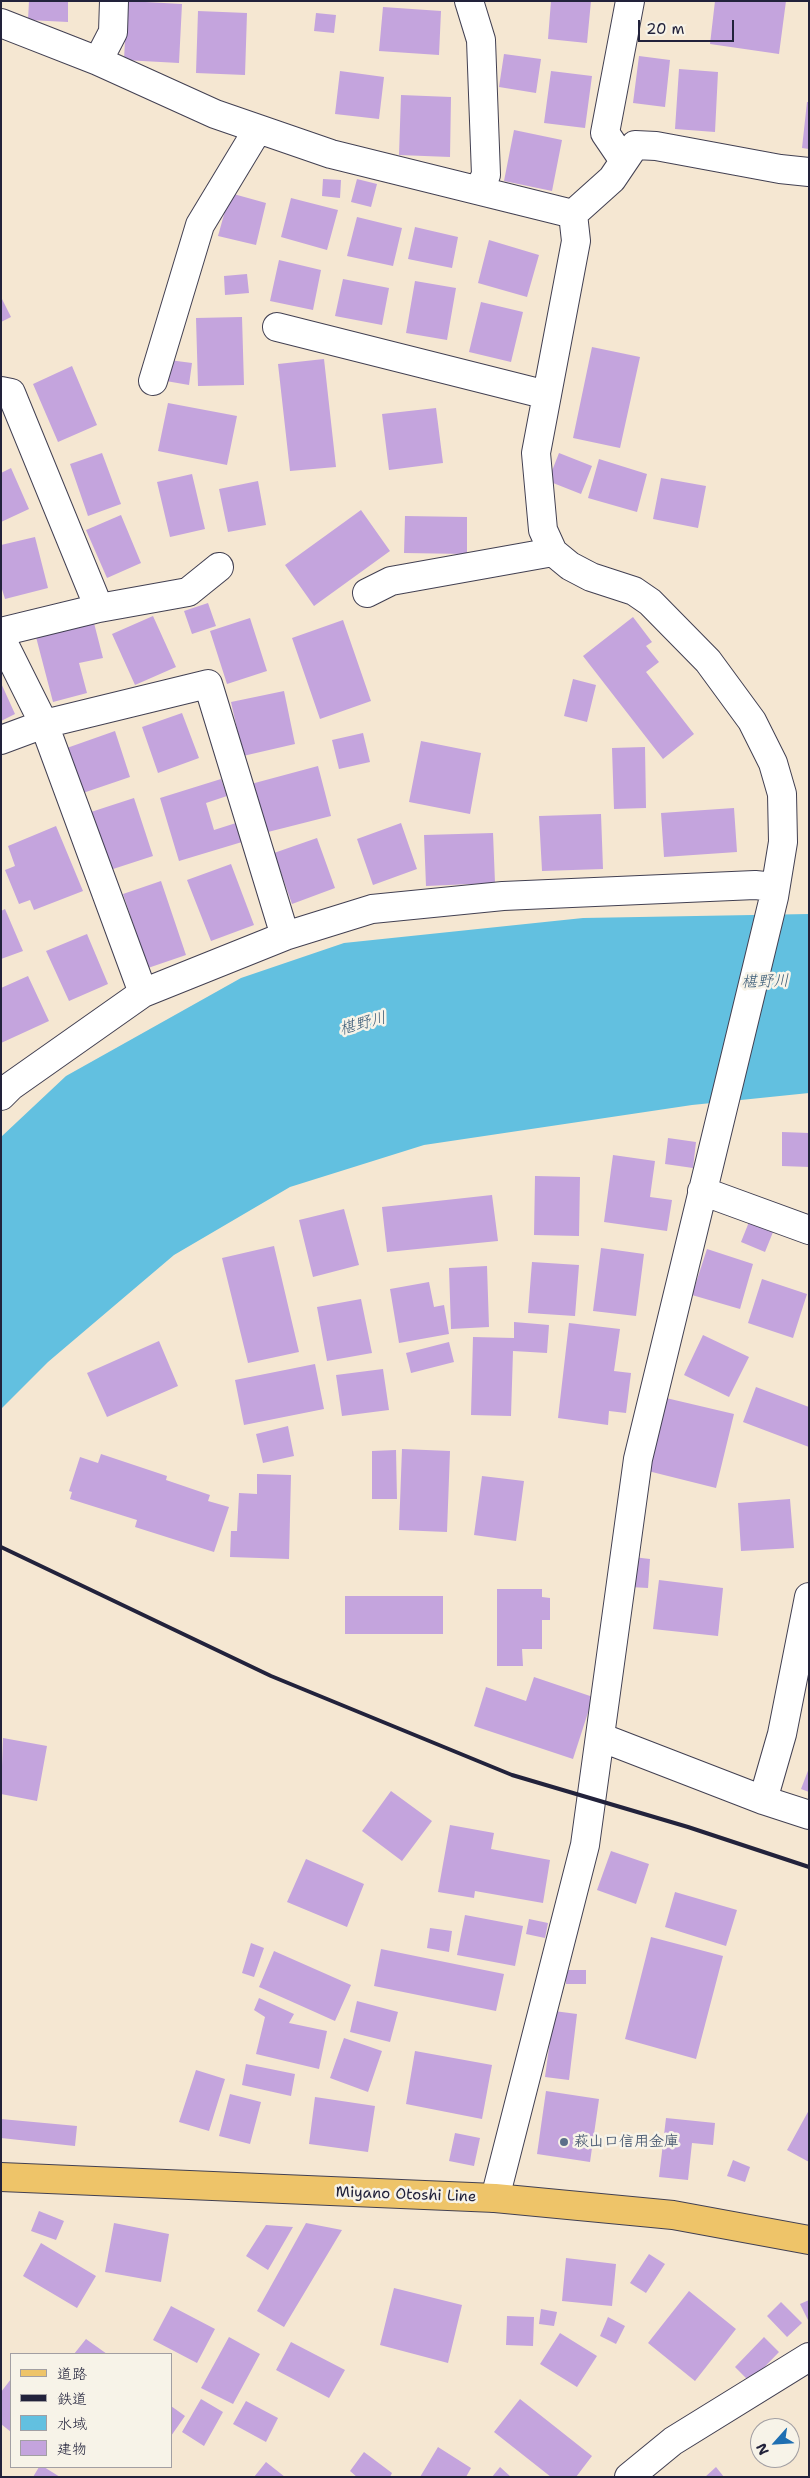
<!DOCTYPE html>
<html>
<head>
<meta charset="utf-8">
<style>
  body { margin:0 }
  #map { position:relative; width:810px; height:2478px; overflow:hidden; background:#f5e7d2; font-family:"Shantell Sans","Klee One",sans-serif }
  canvas { display:block }
  .frame { position:absolute; inset:0; border:2px solid #22223b; pointer-events:none }
  .legend { position:absolute; left:10px; top:2353px; width:162px; height:115px; box-sizing:border-box; background:#f7f3e8; border:1px solid #a29fa3; margin:0; padding:6px 9px; list-style:none; font-size:15px; color:#22223b }
  .legend li { display:flex; align-items:center; gap:10px; height:25px }
  .legend b { width:25px; border:1px solid #a29fa3 }
  .north { position:absolute; left:750px; top:2418px; width:50px; height:50px; box-sizing:border-box; background:#f7f3e8; border:1px solid #a29fa3; border-radius:50%; rotate:244deg; font-size:14px; font-weight:700; line-height:20px; text-align:center; color:#22223b }
  .north::after { content:''; display:block; margin:auto; width:18px; height:22px; background:#1f6fb2; clip-path:polygon(50% 0,100% 100%,50% 72%,0 100%) }
  .scale { position:absolute; left:638px; top:20px; width:96px; height:22px; box-sizing:border-box; border:2px solid #22223b; border-top:0; padding-left:6px; font-size:15px; line-height:18px; white-space:nowrap; color:#22223b; -webkit-text-stroke:4px #f7f3e8; paint-order:stroke }
</style>
</head>
<body>
<div id="map">
<canvas width="810" height="2478"></canvas>
<div class="frame"></div>
<ul class="legend">
<li><b style="height:6px;background:#eec469"></b>道路</li>
<li><b style="height:6px;background:#22223b"></b>鉄道</li>
<li><b style="height:14px;background:#62c0e0"></b>水域</li>
<li><b style="height:14px;background:#c4a4dd"></b>建物</li>
</ul>
<div class="north">N</div>
<div class="scale">20 m</div>
</div>
<script>
const context = document.querySelector('canvas').getContext('2d');
context.lineJoin = 'round';
function fill(path, color) {
  context.fillStyle = color;
  context.fill(path, 'evenodd');
}
function poly(rows) {
  const path = new Path2D();
  for (const r of rows) {
    path.moveTo(r[0], r[1]);
    for (let i = 2; i < r.length; i += 2) path.lineTo(r[i], r[i + 1]);
  }
  return path;
}
function strokePath(path, color, width, dash) {
  context.strokeStyle = color;
  context.lineWidth = width;
  context.lineCap = dash ? 'butt' : 'round';
  context.setLineDash(dash || []);
  context.stroke(path);
}
function write(font, color, halo, rows, align = 'center') {
  context.font = font + ' "Shantell Sans","Klee One",sans-serif';
  context.lineWidth = 5;
  context.setLineDash([]);
  context.textBaseline = 'middle';
  context.strokeStyle = halo;
  context.fillStyle = color;
  for (const [text, x, y, turn = 0] of rows) {
    context.save();
    context.translate(x, y);
    context.rotate((+turn || 0) * Math.PI / 180);
    context.textAlign = isNaN(turn) ? turn : align;
    if (halo) context.strokeText(text, 0, 0);
    context.fillText(text, 0, 0);
    context.restore();
  }
}
fill(poly([
  [809,914,809,1093,692,1105,424,1145,290,1187,174,1255,48,1362,1,1409,1,1137,66,1076,241,978,344,943,583,918]
]), '#62c0e0');
fill(poly([
  [29,1,68,1,68,22,28,20],
  [127,1,182,4,179,63,124,60],
  [551,1,591,1,587,43,548,39],
  [715,1,786,1,779,54,710,44],
  [383,7,441,11,439,55,379,51],
  [198,11,247,13,245,75,196,73],
  [316,13,336,15,334,33,314,31],
  [504,54,541,59,536,93,499,87],
  [639,56,670,60,665,107,633,103],
  [679,69,718,72,715,132,675,129],
  [340,71,384,77,379,119,335,114],
  [551,71,592,76,585,128,544,123],
  [401,95,451,97,450,157,399,155],
  [807,102,809,102,809,149,802,148],
  [514,130,562,140,552,191,504,181],
  [323,179,341,180,340,198,322,196],
  [357,179,377,184,371,207,351,202],
  [230,193,266,203,256,245,218,236],
  [291,198,338,210,327,250,281,237],
  [357,217,402,228,393,266,347,256],
  [415,227,458,237,452,268,408,259],
  [489,240,539,255,527,297,478,283],
  [279,260,321,270,313,310,270,301],
  [247,274,249,293,225,295,224,276],
  [343,279,389,288,382,325,335,316],
  [415,281,456,288,447,340,406,333],
  [1,297,11,317,1,322],
  [481,302,523,312,511,362,469,352],
  [242,317,244,385,198,386,196,318],
  [592,347,640,357,620,448,573,438],
  [324,359,336,467,290,471,278,364],
  [169,360,192,363,189,385,166,381],
  [72,366,97,425,58,442,33,384],
  [168,403,237,416,227,465,158,451],
  [436,408,443,463,389,470,382,414],
  [102,453,121,504,88,516,70,464],
  [559,453,592,466,581,494,548,481],
  [599,459,647,474,637,512,588,498],
  [11,468,29,509,1,522,1,473],
  [192,474,205,529,170,537,157,482],
  [661,478,706,486,698,528,653,519],
  [258,481,266,525,228,532,219,489],
  [361,510,390,551,314,606,285,565],
  [121,515,141,563,107,578,86,530],
  [405,516,467,517,467,554,404,553],
  [35,537,48,588,5,599,1,586,1,545],
  [208,603,216,626,192,634,184,611],
  [153,616,176,667,135,685,112,634],
  [633,617,652,642,646,646,659,662,646,672,694,734,663,759,583,656],
  [250,618,267,671,227,684,210,631],
  [343,620,371,701,320,719,292,638],
  [94,623,103,658,79,663,87,693,53,702,36,637],
  [573,679,596,685,587,722,564,716],
  [1,683,15,714,1,721],
  [284,691,295,744,243,756,231,702],
  [182,713,199,758,158,773,142,727],
  [115,731,130,777,80,794,64,749],
  [363,733,370,762,339,769,332,740],
  [421,741,481,753,470,814,409,802],
  [645,747,646,808,614,809,612,748],
  [318,766,331,816,264,833,251,784],
  [221,779,227,796,206,803,214,830,236,823,242,842,179,861,160,798],
  [134,798,153,856,110,870,91,812],
  [734,808,737,852,664,857,661,813],
  [601,814,603,869,542,871,539,816],
  [401,823,417,869,373,885,357,839],
  [56,826,83,891,34,910,30,900,19,904,5,870,15,866,8,846],
  [493,833,495,883,426,886,424,835],
  [317,838,335,888,292,904,274,853],
  [231,864,254,925,211,941,187,880],
  [161,881,186,955,148,968,123,894],
  [5,909,23,951,1,959,1,911],
  [87,934,108,984,69,1001,46,951],
  [28,976,49,1021,1,1043,1,988],
  [782,1132,809,1133,809,1167,782,1166],
  [668,1138,696,1142,693,1168,665,1164],
  [613,1155,655,1161,650,1197,672,1200,667,1231,604,1222],
  [535,1176,580,1177,579,1236,534,1235],
  [492,1195,498,1241,387,1252,382,1207],
  [344,1209,359,1265,313,1277,299,1220],
  [749,1222,773,1232,765,1252,741,1242],
  [274,1246,299,1352,248,1363,222,1258],
  [601,1248,644,1254,636,1316,593,1311],
  [707,1249,753,1264,740,1309,692,1295],
  [532,1262,579,1265,575,1316,528,1313],
  [487,1266,489,1327,451,1329,449,1268],
  [762,1279,807,1294,793,1338,748,1323],
  [429,1282,434,1307,444,1305,449,1334,399,1343,390,1289],
  [361,1299,372,1353,327,1361,317,1307],
  [514,1322,549,1325,547,1353,513,1351,511,1416,471,1415,473,1337,514,1338],
  [569,1323,620,1329,614,1371,631,1373,626,1413,609,1411,608,1425,558,1418],
  [703,1335,749,1357,729,1397,684,1375],
  [159,1341,178,1386,107,1417,87,1373],
  [449,1342,454,1362,411,1373,406,1353],
  [315,1364,324,1409,244,1425,235,1380],
  [383,1369,389,1410,342,1416,336,1375],
  [756,1387,809,1407,809,1447,743,1422],
  [666,1398,734,1414,716,1488,648,1471],
  [288,1426,294,1456,263,1463,256,1434],
  [402,1449,450,1451,447,1532,399,1530],
  [396,1450,397,1499,372,1499,372,1451],
  [101,1454,167,1476,166,1480,210,1495,208,1501,229,1507,214,1552,135,1527,137,1520,70,1499,72,1492,69,1491,80,1457,98,1463],
  [257,1474,291,1475,289,1559,230,1557,231,1531,237,1531,239,1493,257,1494],
  [482,1476,524,1481,516,1541,474,1535],
  [790,1499,794,1548,741,1551,738,1503],
  [633,1557,650,1559,648,1588,630,1587],
  [659,1580,723,1588,718,1636,653,1629],
  [497,1589,542,1589,542,1597,550,1598,550,1620,542,1620,542,1649,522,1649,523,1666,497,1666],
  [345,1596,443,1596,443,1634,345,1634],
  [534,1677,593,1697,573,1759,474,1726,486,1687,526,1701],
  [3,1738,47,1746,37,1801,1,1794],
  [809,1768,809,1792,801,1789],
  [391,1791,432,1821,402,1861,362,1831],
  [450,1825,494,1833,491,1849,550,1860,543,1903,475,1891,474,1898,438,1892],
  [611,1851,649,1864,636,1904,597,1890],
  [306,1859,364,1884,347,1927,287,1902],
  [675,1892,737,1910,726,1946,665,1927],
  [465,1915,523,1926,515,1966,457,1955],
  [529,1919,548,1923,545,1938,526,1934],
  [430,1928,452,1931,449,1952,427,1948],
  [651,1937,723,1956,696,2059,625,2039],
  [251,1943,264,1948,254,1977,242,1973],
  [381,1949,504,1974,496,2011,374,1986],
  [274,1951,351,1985,335,2021,259,1987],
  [566,1970,586,1970,586,1984,566,1984],
  [259,1998,294,2014,289,2023,327,2031,319,2069,256,2054,265,2017,254,2010],
  [357,2001,398,2012,390,2042,350,2032],
  [554,2011,577,2014,569,2080,545,2077],
  [344,2038,382,2051,368,2092,330,2078],
  [415,2051,492,2065,482,2119,406,2104],
  [246,2064,295,2074,291,2096,242,2085],
  [196,2070,225,2079,209,2131,179,2122],
  [546,2091,599,2099,590,2162,537,2154],
  [230,2094,261,2102,250,2144,219,2136],
  [315,2097,375,2106,368,2152,309,2144],
  [809,2110,809,2162,787,2150],
  [666,2118,715,2123,713,2145,692,2143,688,2180,659,2177],
  [1,2119,77,2126,75,2146,1,2138],
  [455,2133,480,2138,474,2166,449,2161],
  [733,2160,750,2167,745,2182,727,2176],
  [39,2211,64,2221,56,2240,31,2231],
  [114,2223,169,2234,161,2282,105,2272],
  [306,2223,342,2230,284,2327,257,2311],
  [266,2225,293,2227,268,2270,246,2256],
  [41,2243,96,2276,77,2308,23,2276],
  [649,2254,665,2264,646,2293,630,2283],
  [566,2258,616,2264,612,2306,562,2301],
  [394,2288,462,2305,448,2363,380,2345],
  [689,2291,736,2329,695,2381,648,2343],
  [809,2300,809,2322,800,2304],
  [781,2302,802,2323,787,2337,767,2316],
  [171,2306,215,2329,197,2363,153,2340],
  [541,2309,557,2312,554,2326,539,2324],
  [507,2316,534,2317,533,2346,506,2345],
  [608,2317,625,2326,616,2344,600,2336],
  [560,2333,597,2356,577,2387,540,2364],
  [229,2337,260,2354,233,2404,201,2388],
  [764,2337,779,2352,750,2382,735,2367],
  [86,2339,107,2354,74,2354],
  [291,2342,345,2370,329,2398,276,2370],
  [11,2379,11,2432,1,2424,1,2392],
  [201,2399,223,2412,204,2446,182,2432],
  [520,2399,592,2456,576,2477,551,2477,494,2432],
  [246,2401,278,2418,266,2442,233,2424],
  [171,2406,185,2416,171,2436],
  [438,2447,471,2468,466,2477,420,2477],
  [364,2452,392,2473,390,2477,357,2477,350,2471],
  [266,2462,285,2477,254,2477],
  [39,2467,44,2467,60,2477,33,2477],
  [500,2467,511,2477,492,2477],
  [716,2467,724,2477,705,2477]
]), '#c4a4dd');
const minor = poly([
  [469,1,481,40,486,175,479,189],
  [1,23,98,61,215,114,331,154,573,214],
  [98,61,113,32,114,1],
  [624,161,605,133,630,1],
  [573,214,612,179,635,145,656,146,780,169,809,172],
  [277,327,547,395],
  [153,381,200,225,258,129],
  [1,391,11,393,99,608,1,632],
  [367,593,391,581,553,552],
  [99,608,188,592,219,567],
  [1,638,44,724,143,993],
  [1,740,44,724,208,684,285,936],
  [1,1096,11,1086,143,993,285,936,372,909,503,896,755,885,775,887],
  [702,1191,809,1230],
  [600,1737,763,1800,809,1815],
  [763,1800,782,1734,809,1597],
  [495,2198,585,1845,638,1459,774,897,783,842,782,794,773,763,752,721,708,661,650,602,634,591,591,577,570,566,553,552,543,530,536,453,576,241,573,214],
  [629,2477,673,2441,809,2357]
]);
const major = poly([
  [1,2177,495,2198,673,2215,809,2240]
]);
strokePath(minor, '#424052', 30);
strokePath(major, '#424052', 30);
strokePath(minor, '#fff', 28);
strokePath(major, '#eec469', 28);
strokePath(poly([
  [1,1547,271,1676,512,1775,688,1827,809,1867]
]), '#22223b', 4);
for (const [x, y, r, color] of [
  [564,2142,5,"#5c6f8a"]
]) {
  const dot = new Path2D();
  dot.arc(x, y, r, 0, 2 * Math.PI);
  context.fillStyle = color;
  context.fill(dot);
  strokePath(dot, '#f7f3e8', 2);
}
write('bold 15px', '#4e5e75', '#f7f3e8', [
  ["萩山口信用金庫",574,2142]
], 'left');
write('15px', '#22223b', '#f7f3e8', [
  ["Miyano Otoshi Line",406,2195,2]
]);
write('italic 16px', '#385975', '#f7f3e8', [
  ["椹野川",765,982,-2],
  ["椹野川",363,1024,-15]
]);
</script>
</body>
</html>
